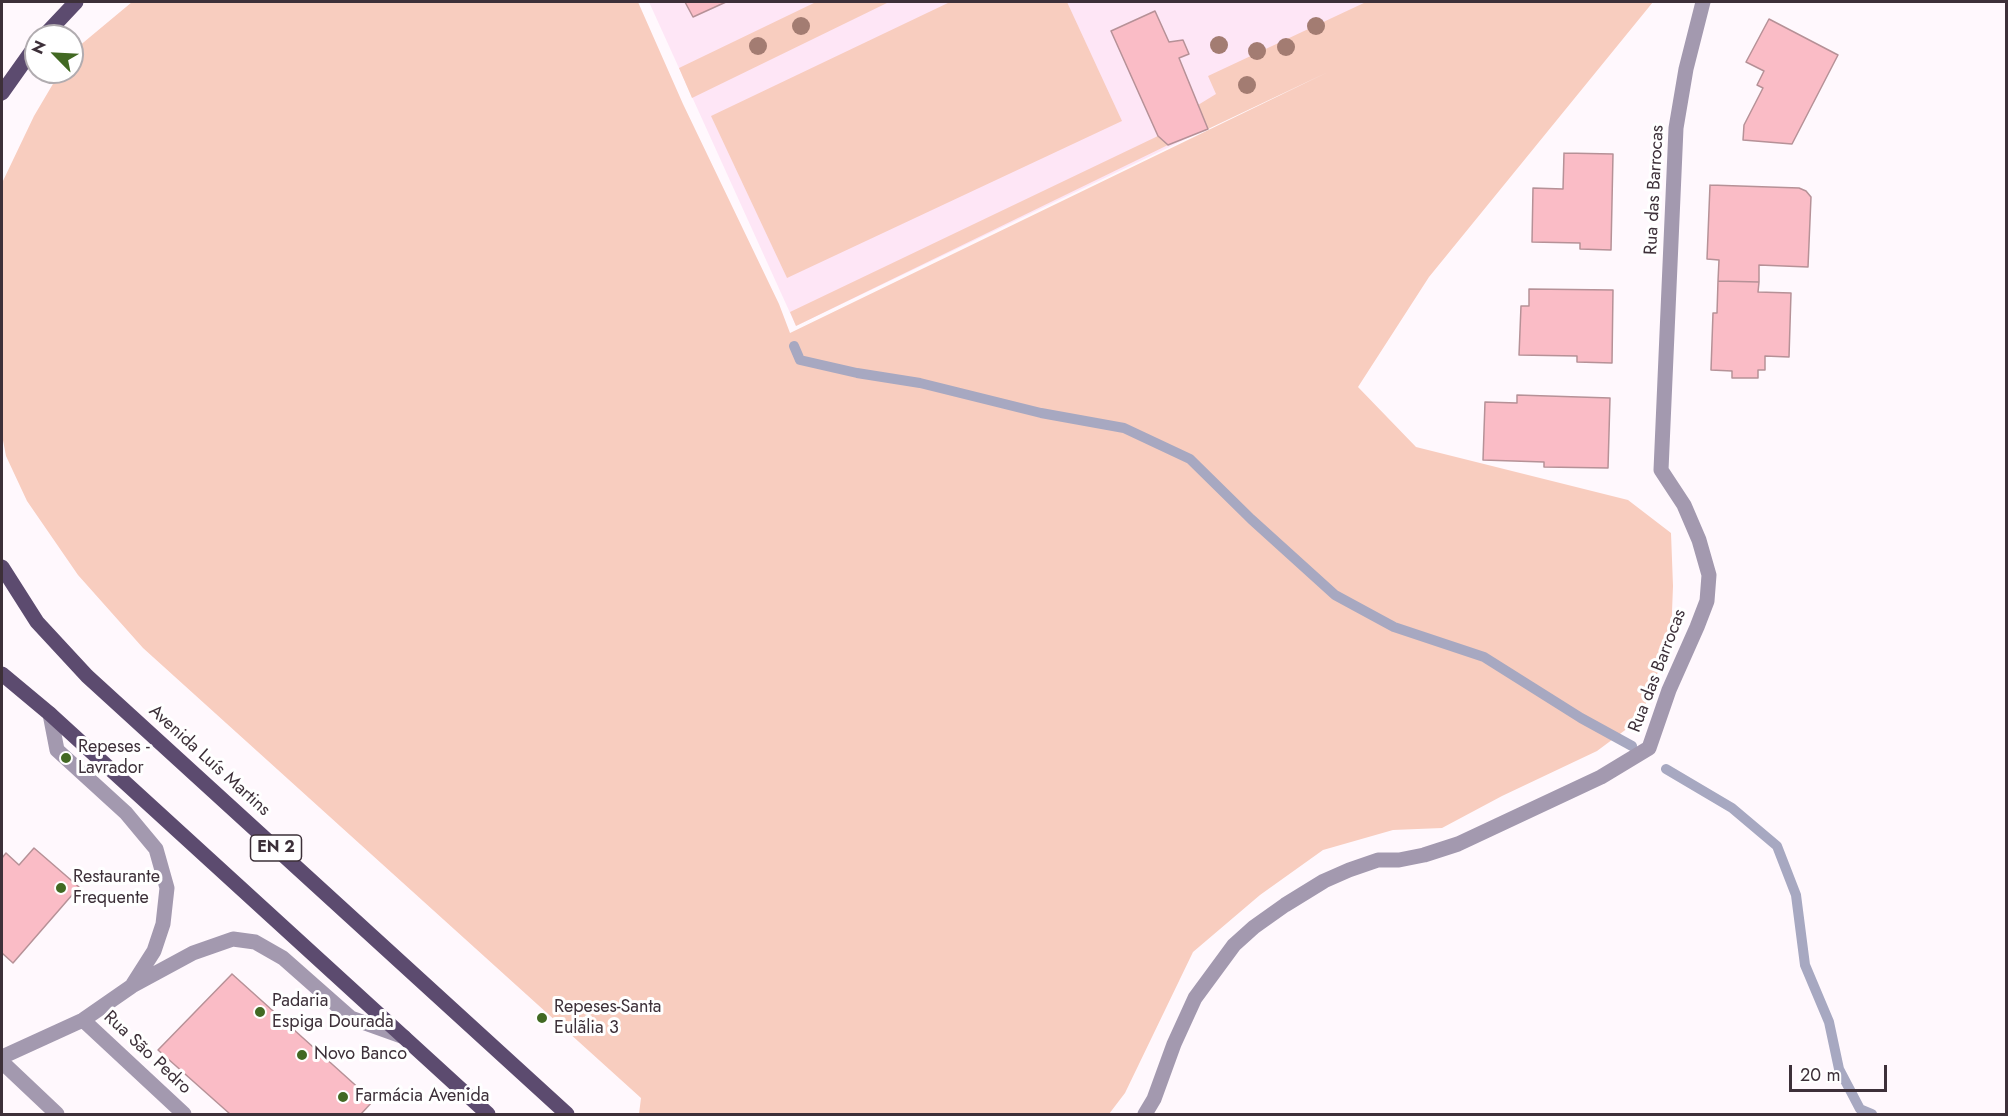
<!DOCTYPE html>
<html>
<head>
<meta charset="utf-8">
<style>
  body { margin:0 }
  #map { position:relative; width:2008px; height:1116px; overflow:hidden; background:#fff8fd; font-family:Jost,sans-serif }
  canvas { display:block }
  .frame { position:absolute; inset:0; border:3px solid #3d3039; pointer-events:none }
  .north { position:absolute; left:24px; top:24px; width:60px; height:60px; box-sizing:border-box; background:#fff; border:2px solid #b1acb0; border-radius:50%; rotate:294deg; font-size:16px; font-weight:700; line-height:24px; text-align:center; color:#3d3039 }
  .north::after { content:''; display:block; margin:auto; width:21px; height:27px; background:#426923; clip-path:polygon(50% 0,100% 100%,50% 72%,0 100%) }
  .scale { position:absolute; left:1789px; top:1065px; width:98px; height:27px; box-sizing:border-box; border:3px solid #3d3039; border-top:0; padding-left:8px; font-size:18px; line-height:21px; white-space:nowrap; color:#3d3039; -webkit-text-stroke:4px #fff; paint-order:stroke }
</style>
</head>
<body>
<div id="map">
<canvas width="2008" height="1116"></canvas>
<div class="frame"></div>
<div class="north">N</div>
<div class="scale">20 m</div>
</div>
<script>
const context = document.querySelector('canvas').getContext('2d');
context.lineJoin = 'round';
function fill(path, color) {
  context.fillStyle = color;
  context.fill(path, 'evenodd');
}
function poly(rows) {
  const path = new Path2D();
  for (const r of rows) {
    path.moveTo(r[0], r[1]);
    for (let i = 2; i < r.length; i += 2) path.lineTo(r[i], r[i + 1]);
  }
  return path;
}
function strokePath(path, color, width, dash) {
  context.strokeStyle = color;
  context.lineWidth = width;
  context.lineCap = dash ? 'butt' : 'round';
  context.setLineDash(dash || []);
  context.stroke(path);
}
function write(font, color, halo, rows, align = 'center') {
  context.font = font + ' Jost,sans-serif';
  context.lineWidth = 6;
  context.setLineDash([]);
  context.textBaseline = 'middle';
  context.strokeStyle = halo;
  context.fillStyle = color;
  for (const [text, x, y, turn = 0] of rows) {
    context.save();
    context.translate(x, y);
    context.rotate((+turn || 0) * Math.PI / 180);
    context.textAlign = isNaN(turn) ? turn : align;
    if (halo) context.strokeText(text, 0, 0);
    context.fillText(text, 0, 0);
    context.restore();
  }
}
fill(poly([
  [649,2,1472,2,796,326]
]), '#fee6f6');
fill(poly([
  [132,2,638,2,683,104,779,304,790,333,1328,72,1208,129,1198,105,1216,94,1208,76,1366,2,1653,2,1429,277,1358,387,1416,447,1628,500,1671,533,1673,586,1671,638,1640,719,1597,751,1502,796,1442,828,1393,830,1323,850,1260,895,1193,952,1125,1093,1109,1114,639,1114,641,1098,143,648,78,575,27,501,6,456,2,435,2,183,34,116,60,72,72,72,72,52],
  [816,2,889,2,692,98,679,68],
  [950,2,1067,2,1122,121,787,278,711,116],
  [1158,136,1168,145,796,326,790,312]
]), '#f8cdbf');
strokePath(poly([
  [794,346,800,360,857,373,920,383,1041,413,1124,428,1190,459,1251,519,1335,595,1394,627,1484,657,1581,718,1632,746],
  [1666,769,1732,808,1777,846,1796,895,1805,965,1829,1022,1839,1069,1860,1109,1872,1114]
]), '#a7a8c1', 10);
const building = poly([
  [685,2,726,2,693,17,685,2],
  [1155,11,1169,42,1183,40,1189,54,1179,58,1208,129,1168,145,1158,136,1111,31,1155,11],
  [1769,19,1838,55,1792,144,1743,140,1744,125,1763,88,1757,85,1764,71,1746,62,1769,19],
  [1564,153,1613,154,1611,250,1580,249,1580,243,1532,242,1533,188,1563,189,1564,153],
  [1710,185,1799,188,1806,191,1811,197,1808,267,1759,265,1759,282,1718,281,1719,260,1707,259,1710,185],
  [1718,281,1759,282,1758,292,1791,293,1789,357,1765,356,1765,370,1758,370,1758,378,1732,378,1732,371,1711,370,1713,313,1717,313,1718,281],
  [1529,289,1613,290,1612,363,1577,362,1577,356,1519,355,1521,306,1529,306,1529,289],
  [1517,395,1610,398,1608,468,1544,467,1544,462,1483,460,1485,402,1517,403,1517,395],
  [34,848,79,887,13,963,2,953,2,858,6,853,19,865,34,848],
  [232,974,373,1101,361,1114,230,1114,158,1050,232,974]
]);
fill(building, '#fabcc6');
strokePath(building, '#b69197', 1.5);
strokePath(poly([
  [50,714,57,750,126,813,156,849,167,888,163,924,154,951,133,984],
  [83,1020,184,1114],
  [2,1057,83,1020,132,986,193,953,233,939,255,942,283,958,351,1018,404,1037],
  [2,1062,57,1114],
  [1145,1114,1154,1099,1174,1044,1195,998,1234,945,1254,927,1285,905,1324,881,1349,870,1378,860,1399,860,1424,855,1458,844,1601,777,1649,748,1669,690,1697,627,1707,601,1709,575,1699,540,1684,505,1661,470,1676,128,1686,69,1703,2]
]), '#a399af', 15);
strokePath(poly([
  [44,36,76,2],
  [2,93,36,45],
  [2,567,37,622,87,676,567,1114],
  [2,674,50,714,488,1114]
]), '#5c4b6f', 15);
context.fillStyle = '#a37c72';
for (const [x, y] of [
  [801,26],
  [1316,26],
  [1219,45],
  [758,46],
  [1286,47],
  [1257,51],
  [1247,85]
]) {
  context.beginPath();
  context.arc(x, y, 9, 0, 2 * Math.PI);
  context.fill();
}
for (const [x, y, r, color] of [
  [66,758,6,"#426923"],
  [61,888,6,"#426923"],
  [260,1012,6,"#426923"],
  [542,1018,6,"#426923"],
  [302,1055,6,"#426923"],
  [343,1097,6,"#426923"]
]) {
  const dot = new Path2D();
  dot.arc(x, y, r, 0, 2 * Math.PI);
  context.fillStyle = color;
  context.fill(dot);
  strokePath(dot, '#fff', 2);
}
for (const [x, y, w] of [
  [276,848,51]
]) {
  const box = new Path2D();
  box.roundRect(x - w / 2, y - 13, w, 26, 4.5);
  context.fillStyle = '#fff';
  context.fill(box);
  strokePath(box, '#3d3039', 1.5);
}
write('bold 16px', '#3d3039', null, [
  ["EN 2",276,848]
]);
write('18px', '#3d3039', '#fff', [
  ["Rua das Barrocas",1655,190,-87],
  ["Rua das Barrocas",1658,671,-69],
  ["Avenida Luís Martins",209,761,42],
  ["Rua São Pedro",147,1053,43]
]);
write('18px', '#3d3039', '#fff', [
  ["Repeses -",78,748],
  ["Lavrador",78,769],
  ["Restaurante",73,878],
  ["Frequente",73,899],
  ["Padaria",272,1002],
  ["Espiga Dourada",272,1023],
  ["Repeses-Santa",554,1008],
  ["Eulãlia 3",554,1029],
  ["Novo Banco",314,1055],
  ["Farmácia Avenida",355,1097]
], 'left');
</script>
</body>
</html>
